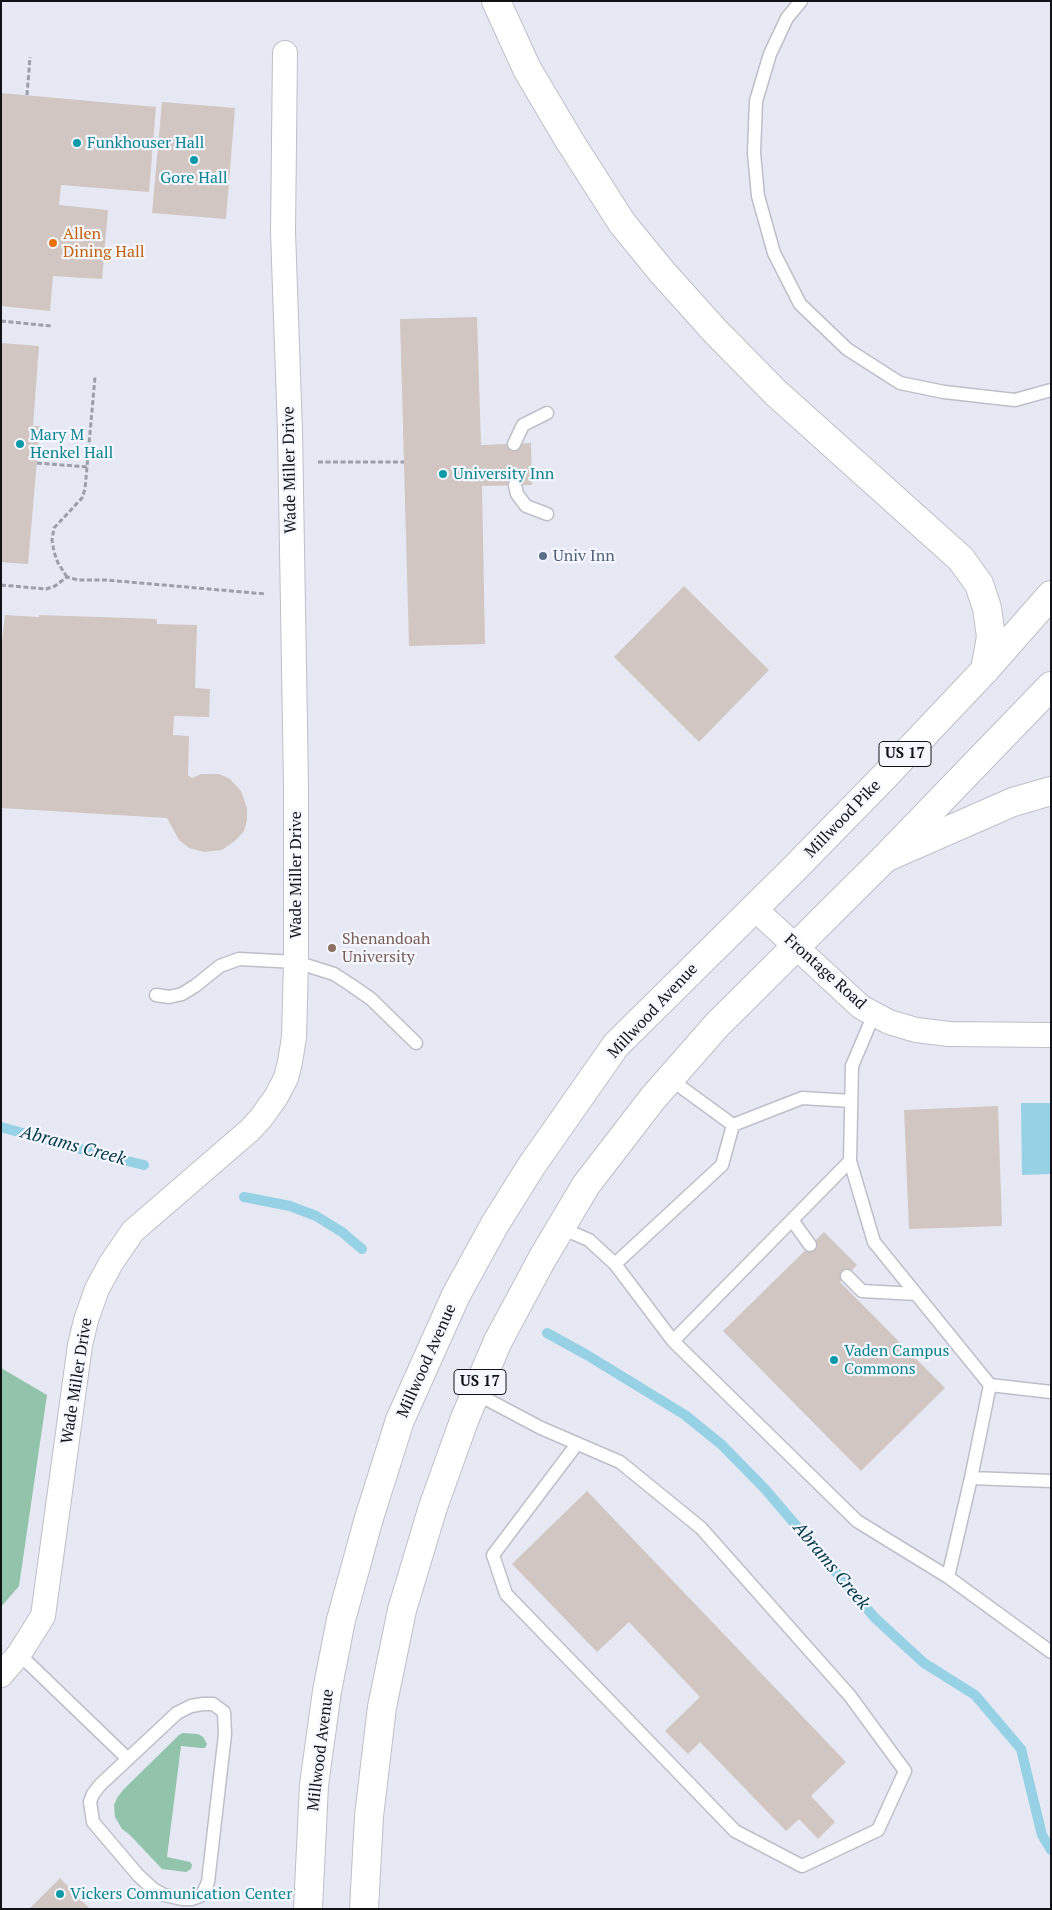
<!DOCTYPE html>
<html>
<head>
<meta charset="utf-8">
<style>
  body { margin:0 }
  #map { position:relative; width:1052px; height:1910px; overflow:hidden; background:#e6e9f4; font-family:"PT Serif",serif }
  canvas { display:block }
  .frame { position:absolute; inset:0; border:2px solid #111215; pointer-events:none }
</style>
</head>
<body>
<div id="map">
<canvas width="1052" height="1910"></canvas>
<div class="frame"></div>
</div>
<script>
const context = document.querySelector('canvas').getContext('2d');
context.lineJoin = 'round';
function fill(path, color) {
  context.fillStyle = color;
  context.fill(path, 'evenodd');
}
function poly(rows) {
  const path = new Path2D();
  for (const r of rows) {
    path.moveTo(r[0], r[1]);
    for (let i = 2; i < r.length; i += 2) path.lineTo(r[i], r[i + 1]);
  }
  return path;
}
function strokePath(path, color, width, dash) {
  context.strokeStyle = color;
  context.lineWidth = width;
  context.lineCap = dash ? 'butt' : 'round';
  context.setLineDash(dash || []);
  context.stroke(path);
}
function write(font, color, halo, rows, align = 'center') {
  context.font = font + ' "PT Serif",serif';
  context.lineWidth = 4.5;
  context.setLineDash([]);
  context.textBaseline = 'middle';
  context.strokeStyle = halo;
  context.fillStyle = color;
  for (const [text, x, y, turn = 0] of rows) {
    context.save();
    context.translate(x, y);
    context.rotate((+turn || 0) * Math.PI / 180);
    context.textAlign = isNaN(turn) ? turn : align;
    if (halo) context.strokeText(text, 0, 0);
    context.fillText(text, 0, 0);
    context.restore();
  }
}
fill(poly([
  [1,1368,47,1395,19,1586,1,1607],
  [183,1733,198,1734,203,1737,207,1744,205,1748,201,1748,181,1746,167,1857,190,1862,192,1865,191,1869,186,1872,162,1869,130,1835,122,1829,115,1817,114,1805,117,1798,123,1790,179,1735]
]), '#92c3ab');
fill(poly([
  [1021,1103,1051,1103,1051,1174,1022,1175]
]), '#97d1e5');
strokePath(poly([
  [1,1127,102,1155,144,1165],
  [244,1197,290,1206,316,1216,342,1232,362,1249],
  [547,1333,587,1355,685,1415,722,1445,765,1489,875,1618,924,1663,975,1695,1021,1749,1042,1835,1051,1850]
]), '#97d1e5', 10);
fill(poly([
  [1,93,156,107,149,192,61,185,59,205,108,210,102,279,53,276,50,311,1,306],
  [162,102,235,108,226,219,152,213],
  [477,317,481,445,531,443,532,485,482,486,485,644,409,646,400,319],
  [1,343,39,346,33,426,40,426,28,564,1,562],
  [684,586,769,670,699,742,614,657],
  [5,615,39,617,39,615,157,619,157,624,197,625,195,688,210,689,209,717,174,716,173,735,189,736,188,775,192,778,201,774,219,774,230,779,241,791,247,808,247,820,244,831,236,840,222,850,204,852,189,848,179,840,167,818,1,808,1,651],
  [998,1106,1002,1226,909,1229,904,1110],
  [824,1232,857,1265,840,1282,945,1388,861,1471,723,1331],
  [587,1491,846,1762,811,1796,835,1822,818,1839,799,1819,786,1831,700,1742,688,1754,665,1731,700,1697,629,1622,597,1652,512,1564],
  [60,1878,90,1909,29,1909]
]), '#d1c6c1');
const lane = poly([
  [801,1,787,18,770,54,756,101,754,153,758,196,774,253,800,304,847,349,900,383,944,392,1015,400,1051,390],
  [514,444,523,425,547,413],
  [515,485,517,494,526,506,547,514],
  [156,995,169,997,182,994,195,986,220,966,239,959,296,962,334,974,351,985,371,999,416,1043],
  [874,1014,852,1066,850,1161,874,1242,990,1385,971,1478,948,1577,1051,1652],
  [670,1079,733,1125],
  [850,1161,673,1341,857,1521,948,1577],
  [792,1220,810,1245],
  [561,1228,589,1240,615,1264,722,1165,733,1125,802,1098,851,1101],
  [615,1264,673,1341],
  [847,1276,862,1291,916,1294],
  [990,1385,1051,1392],
  [475,1393,541,1428,620,1462,701,1528,850,1696,905,1771,878,1830,802,1866,735,1831,506,1594,493,1555,577,1444],
  [971,1478,1051,1481],
  [19,1654,128,1759],
  [203,1704,213,1704,224,1712,225,1734,208,1882,204,1891,200,1896,192,1899,182,1899,164,1895,153,1889,138,1875,93,1822,90,1802,93,1794,100,1785,177,1713,191,1706,203,1704]
]);
const street = poly([
  [754,908,861,1007,889,1022,916,1030,949,1034,1051,1035],
  [1,1675,19,1654,43,1616,80,1345,86,1320,97,1289,111,1263,133,1231,250,1130,261,1118,276,1097,286,1078,290,1062,294,1037,296,962,296,784,290,432,283,232,285,53]
]);
const primary = poly([
  [308,1909,314,1785,327,1691,341,1620,369,1518,400,1420,456,1295,495,1224,532,1165,616,1045,793,870,881,780,985,670,1051,595],
  [364,1909,369,1816,382,1707,402,1610,433,1507,465,1418,498,1341,542,1259,586,1185,653,1098,717,1025,885,858,1051,686]
]);
const highway = poly([
  [496,1,527,69,569,140,622,223,662,272,715,331,776,393,961,559,979,584,987,608,991,637,985,670],
  [885,858,1013,802,1051,791]
]);
strokePath(lane, '#bcbfc9', 15);
strokePath(street, '#bcbfc9', 26);
strokePath(primary, '#bcbfc9', 30);
strokePath(highway, '#bcbfc9', 30);
strokePath(poly([
  [27,95,30,57],
  [1,321,52,326],
  [318,462,404,462],
  [37,463,88,467],
  [67,577,58,563,54,552,52,540,54,528,82,498,85,489,95,377],
  [1,585,46,589,55,586,67,577,78,580,106,580,266,594]
]), '#9c9fa7', 3, [5, 2.5]);
strokePath(lane, '#fff', 12);
strokePath(street, '#fff', 24);
strokePath(primary, '#fff', 28);
strokePath(highway, '#fff', 28);
for (const [x, y, r, color] of [
  [77,143,5,"#0f9aa8"],
  [194,160,5,"#0f9aa8"],
  [53,243,5,"#e8710a"],
  [20,444,5,"#0f9aa8"],
  [443,474,5,"#0f9aa8"],
  [543,556,5,"#5c6f8a"],
  [332,948,5,"#8d6e63"],
  [834,1360,5,"#0f9aa8"],
  [60,1894,5,"#0f9aa8"]
]) {
  const dot = new Path2D();
  dot.arc(x, y, r, 0, 2 * Math.PI);
  context.fillStyle = color;
  context.fill(dot);
  strokePath(dot, '#f4f7ff', 2);
}
for (const [x, y, w] of [
  [905,754,52],
  [480,1382,52]
]) {
  const box = new Path2D();
  box.roundRect(x - w / 2, y - 12.5, w, 25, 4);
  context.fillStyle = '#f4f7ff';
  context.fill(box);
  strokePath(box, '#111215', 1);
}
write('bold 15px', '#111215', null, [
  ["US 17",905,754],
  ["US 17",480,1382]
]);
write('16px', '#0d838f', '#f4f7ff', [
  ["Funkhouser Hall",87,143],
  ["Gore Hall",194,178,"center"],
  ["Mary M",30,435],
  ["Henkel Hall",30,453],
  ["University Inn",453,474],
  ["Vaden Campus",844,1351],
  ["Commons",844,1369],
  ["Vickers Communication Center",70,1894]
], 'left');
write('16px', '#c56008', '#f4f7ff', [
  ["Allen",63,234],
  ["Dining Hall",63,252]
], 'left');
write('16px', '#111215', '#f4f7ff', [
  ["Wade Miller Drive",290,470,-91],
  ["Millwood Pike",843,819,-46],
  ["Wade Miller Drive",296,875,-90],
  ["Frontage Road",825,972,42],
  ["Millwood Avenue",653,1011,-47],
  ["Millwood Avenue",427,1361,-66],
  ["Wade Miller Drive",77,1381,-81],
  ["Millwood Avenue",321,1750,-83]
]);
write('16px', '#4e5e75', '#f4f7ff', [
  ["Univ Inn",553,556]
], 'left');
write('16px', '#785e54', '#f4f7ff', [
  ["Shenandoah",342,939],
  ["University",342,957]
], 'left');
write('italic 18px', '#023847', '#f4f7ff', [
  ["Abrams Creek",73,1146,15],
  ["Abrams Creek",831,1566,50]
]);
</script>
</body>
</html>
